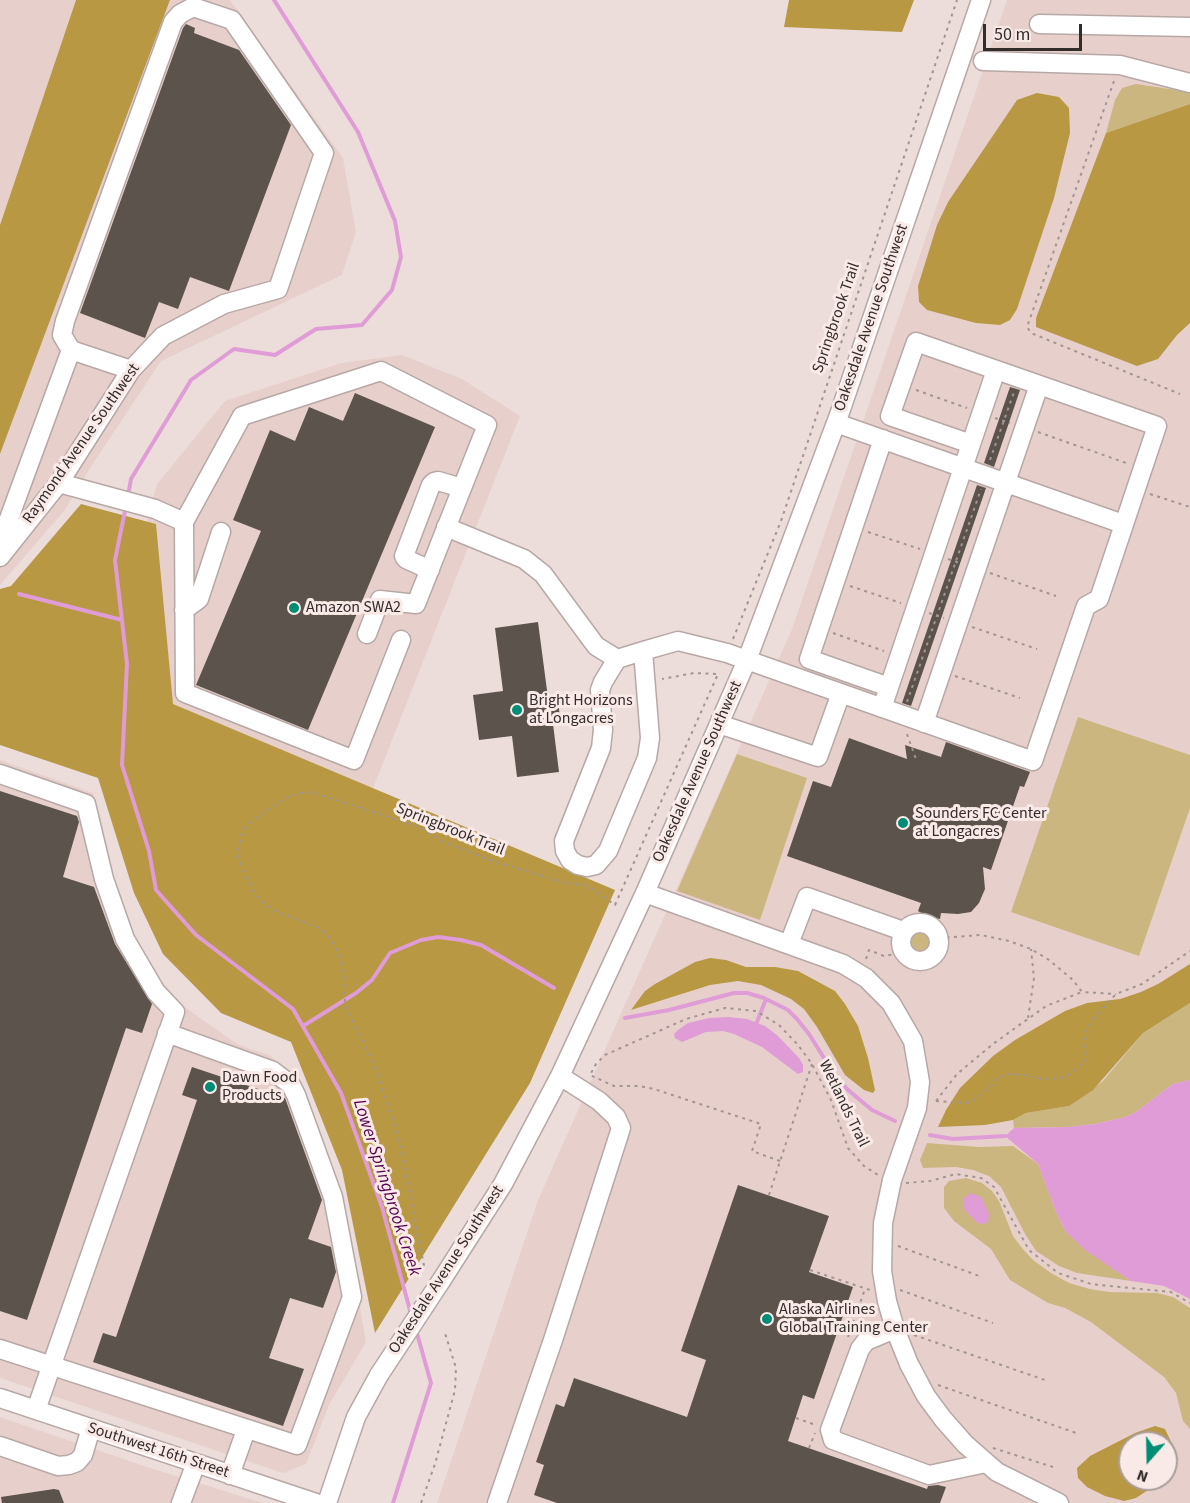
<!DOCTYPE html>
<html>
<head>
<meta charset="utf-8">
<style>
  body { margin:0 }
  #map { position:relative; width:1190px; height:1503px; overflow:hidden; background:#ecddda; font-family:"Source Sans 3",sans-serif }
  canvas { display:block }
  .north { position:absolute; left:1118px; top:1431px; width:60px; height:60px; box-sizing:border-box; background:#f9eae7; border:2px solid #a99e9c; border-radius:50%; rotate:200deg; font-size:16px; font-weight:700; line-height:24px; text-align:center; color:#322c2b }
  .north::after { content:''; display:block; margin:auto; width:21px; height:27px; background:#008d76; clip-path:polygon(50% 0,100% 100%,50% 72%,0 100%) }
  .scale { position:absolute; left:983px; top:24px; width:99px; height:27px; box-sizing:border-box; border:3px solid #322c2b; border-top:0; padding-left:8px; font-size:18px; line-height:21px; white-space:nowrap; color:#322c2b; -webkit-text-stroke:4px #f9eae7; paint-order:stroke }
</style>
</head>
<body>
<div id="map">
<canvas width="1190" height="1503"></canvas>
<div class="north">N</div>
<div class="scale">50 m</div>
</div>
<script>
const context = document.querySelector('canvas').getContext('2d');
context.lineJoin = 'round';
function fill(path, color) {
  context.fillStyle = color;
  context.fill(path, 'evenodd');
}
function poly(rows) {
  const path = new Path2D();
  for (const r of rows) {
    if (r.length === 3) {
      path.moveTo(r[0] + r[2], r[1]);
      path.arc(r[0], r[1], r[2], 0, 2 * Math.PI);
      continue;
    }
    path.moveTo(r[0], r[1]);
    for (let i = 2; i < r.length; i += 2) path.lineTo(r[i], r[i + 1]);
  }
  return path;
}
function strokePath(path, color, width, dash) {
  context.strokeStyle = color;
  context.lineWidth = width;
  context.lineCap = dash ? 'butt' : 'round';
  context.setLineDash(dash || []);
  context.stroke(path);
}
function write(font, color, halo, rows, align = 'center') {
  context.font = font + ' "Source Sans 3",sans-serif';
  context.lineWidth = 6;
  context.setLineDash([]);
  context.textBaseline = 'middle';
  context.strokeStyle = halo;
  context.fillStyle = color;
  for (const [text, x, y, turn = 0] of rows) {
    context.save();
    context.translate(x, y);
    context.rotate((+turn || 0) * Math.PI / 180);
    context.textAlign = isNaN(turn) ? turn : align;
    if (halo) context.strokeText(text, 0, 0);
    context.fillText(text, 0, 0);
    context.restore();
  }
}
fill(poly([
  [0,0,76,0,0,225],
  [170,0,230,0,343,158,356,232,342,275,161,361,92,465,64,511,0,585,0,454],
  [1007,0,1190,0,1190,1503,437,1503,538,1200,792,629],
  [1130,1443,1166,1443,1166,1479,1130,1479],
  [402,355,462,379,520,416,370,796,162,715,143,538,157,484,225,401,341,363],
  [0,760,93,793,108,865,129,926,156,975,186,1008,237,1044,271,1056,302,1086,341,1198,366,1342,329,1405,306,1464,283,1473,0,1378],
  [0,1417,147,1467,263,1503,0,1503]
]), '#e7d0cc');
fill(poly([
  [1136,84,1190,92,1190,104,1106,133,1115,100,1122,88],
  [1078,717,1190,755,1190,808,1139,956,1011,912],
  [737,754,807,778,760,920,677,891],
  [919,941,11],
  [1190,1003,1190,1080,1173,1084,1136,1112,1126,1117,1095,1124,1068,1127,1014,1128,1013,1120,1026,1113,1069,1106,1103,1081,1143,1033],
  [927,1143,979,1147,1013,1146,1038,1164,1056,1212,1066,1232,1102,1261,1131,1281,1077,1273,1059,1266,1036,1251,1025,1234,1001,1187,989,1176,973,1170,956,1167,923,1168,920,1160],
  [966,1178,982,1183,992,1191,999,1201,1013,1236,1022,1248,1033,1260,1051,1273,1069,1283,1090,1289,1109,1292,1157,1293,1173,1297,1190,1308,1190,1429,1183,1421,1176,1393,1164,1377,1091,1322,1065,1308,1048,1303,1010,1280,991,1249,954,1221,944,1208,944,1187,949,1181]
]), '#ccb680');
fill(poly([
  [76,0,170,0,0,454,0,225],
  [789,0,914,0,902,32,784,27],
  [1037,93,1059,97,1069,108,1070,133,1054,198,1017,309,1010,320,1000,325,976,323,927,310,919,302,918,286,937,225,948,202,1017,100],
  [1190,104,1190,323,1177,335,1158,359,1137,366,1036,327,1036,318,1106,133],
  [81,504,156,524,173,704,615,890,530,1083,375,1333,342,1170,291,1042,221,1013,163,954,134,893,98,778,0,745,0,589,11,586],
  [710,958,726,960,746,967,775,967,798,971,835,991,845,1004,858,1026,868,1058,875,1090,873,1093,864,1090,845,1075,817,1027,804,1009,791,999,761,985,738,981,710,985,631,1010,645,991,655,984,695,962],
  [1190,964,1190,1003,1143,1033,1093,1090,1069,1106,1026,1113,1013,1120,985,1125,938,1127,946,1110,960,1088,993,1056,1015,1040,1065,1011,1087,1003,1120,999,1141,992,1158,984],
  [1155,1426,1165,1429,1174,1448,1173,1472,1169,1482,1154,1486,1136,1498,1124,1501,1105,1496,1087,1487,1078,1478,1077,1468,1090,1456,1135,1433],
  [1130,1443,1166,1443,1166,1479,1130,1479]
]), '#b89843');
fill(poly([
  [728,1017,747,1019,765,1026,778,1036,799,1058,803,1065,803,1072,798,1074,762,1047,734,1034,723,1031,706,1032,682,1042,675,1038,674,1034,678,1030,688,1023,709,1018],
  [1190,1080,1190,1299,1164,1286,1131,1281,1085,1250,1066,1232,1056,1212,1038,1164,1005,1136,1014,1128,1068,1127,1095,1124,1126,1117,1136,1112,1173,1084],
  [971,1193,981,1197,989,1214,988,1222,983,1224,977,1223,965,1210,963,1204,964,1198]
]), '#df9cd6');
strokePath(poly([
  [128,496,131,479,191,380,234,349,275,355,316,329,362,325,392,290,401,257,395,221,358,132,274,0],
  [126,506,115,560,127,664,122,765,149,851,156,890,196,935,293,1009,341,1093,382,1207,411,1314],
  [19,594,122,620],
  [625,1018,669,1010,734,993,747,993,764,998,788,1010,797,1019,809,1034,834,1074,847,1089,872,1110,895,1121],
  [757,1022,766,999],
  [303,1026,356,993,372,980,390,953,421,940,438,937,461,940,481,945,554,988],
  [930,1135,953,1139,1005,1136],
  [393,1503,431,1383,416,1330]
]), '#df9cd6', 4);
fill(poly([
  [186,24,195,28,194,33,239,50,291,125,229,291,190,277,178,309,159,302,145,338,80,313,183,28],
  [1010,387,1020,390,994,467,984,463],
  [355,393,435,427,308,730,196,685,261,531,233,520,270,430,295,441,309,407,343,421],
  [977,485,986,488,911,706,902,703],
  [538,622,548,698,557,696,561,723,553,724,559,772,517,777,512,736,479,740,473,695,503,691,495,628],
  [849,738,907,759,905,745,941,757,946,742,1030,772,1024,787,1020,786,991,870,983,867,985,889,979,903,971,912,958,914,941,913,940,919,926,916,918,911,921,903,787,856,813,781,831,787],
  [0,791,77,816,79,822,63,877,94,887,115,944,152,1004,142,1033,126,1028,27,1320,0,1311],
  [192,1067,285,1098,322,1200,308,1239,331,1247,336,1272,323,1308,290,1298,269,1358,304,1369,283,1426,93,1362,103,1333,116,1337,197,1100,182,1095],
  [738,1185,829,1216,809,1272,853,1287,814,1399,803,1395,788,1441,927,1489,928,1486,938,1485,946,1487,940,1503,557,1503,534,1495,544,1465,536,1462,556,1404,564,1407,574,1378,687,1417,706,1360,681,1351],
  [54,1489,59,1490,64,1503,2,1503,1,1497]
]), '#5c534c');
const minor = poly([
  [1039,24,1190,27],
  [983,61,1120,65,1190,83],
  [836,423,1123,524],
  [883,439,809,659,889,687],
  [59,483,155,509,184,522],
  [446,527,524,559,543,574,596,646,617,659],
  [0,543,71,350,131,370],
  [0,557,59,483,131,370,163,336,224,304,278,289,324,153,232,20,193,7,180,14,173,22,65,321,62,335,71,350],
  [430,570,406,559,404,556,431,485,434,482,438,481,462,488],
  [184,610,199,599,221,532],
  [367,634,380,600,416,604,487,425,381,371,242,416,184,522,185,693,354,760,401,640],
  [643,651,650,738,647,758,608,851,596,865,587,867,578,865,570,860,565,851,564,841,601,748,603,730,600,690,603,682,617,659,643,651,678,641,727,653,1033,761,1086,606,1099,599,1157,426,916,342,890,416,971,444],
  [882,708,996,370],
  [924,723,1039,385],
  [719,724,818,757,841,693],
  [0,774,86,804,104,879,125,939,156,992,175,1012,36,1410],
  [645,893,843,964,866,978,891,1003,913,1041,920,1082,917,1108,892,1180,883,1223,882,1271,887,1301,895,1329,909,1364,926,1396,943,1419,965,1444,997,1472,1059,1503],
  [920,942,19],
  [789,944,807,897,903,931],
  [441,1281,503,1184,560,1076,645,893,747,660,839,415,981,0],
  [895,1329,866,1341,860,1349,830,1430,833,1440,929,1475,986,1463],
  [0,1349,297,1445,352,1297,333,1197,296,1095,291,1085,273,1071,167,1033],
  [0,1398,316,1503],
  [0,1446,58,1466,69,1465,77,1462,83,1455,91,1428],
  [230,1475,246,1430],
  [181,1503,196,1463],
  [327,1503,356,1417,379,1375],
  [497,1503,553,1340,621,1128,616,1117,599,1101,560,1076]
]);
strokePath(minor, '#b7a8a6', 21);
strokePath(poly([
  [1114,81,1027,327,1031,333,1180,394],
  [916,390,967,408],
  [995,418,1010,423],
  [1038,432,1129,464],
  [990,460,1014,392],
  [1150,494,1190,507],
  [868,532,920,549],
  [948,559,962,564],
  [990,573,1056,596],
  [850,586,901,603],
  [929,613,944,618],
  [972,627,1037,649],
  [833,633,884,651],
  [733,639,781,521,957,0],
  [955,676,1020,698],
  [907,702,981,489],
  [907,734,917,762],
  [939,938,981,935,1009,941,1031,949,1049,960,1073,980,1082,992,1116,994],
  [866,959,869,950,884,956,903,953],
  [1028,1018,1034,978,1031,949],
  [936,1101,965,1103,972,1101,982,1095,997,1079,1008,1074,1025,1075,1042,1079,1062,1078,1068,1075,1087,1060,1085,1045,1086,1031,1092,1020,1116,994,1142,984,1190,951],
  [936,1101,957,1074,993,1044,1046,1006,1082,992],
  [780,1161,752,1151,761,1124,654,1089,639,1086,614,1086,590,1075,596,1064,605,1055,686,1019,725,1008,756,1011,779,1025,798,1045,812,1064,831,1100,848,1148,864,1166,878,1175],
  [906,1183,930,1181,956,1174,981,1178,994,1187,1029,1250,1058,1273,1091,1284,1171,1292,1190,1303],
  [769,1195,812,1064],
  [898,1246,982,1277],
  [424,1266,401,1145,374,1063,346,1008,344,993,345,977,339,953,326,933,317,927,278,912,266,905,256,895,246,877,239,859,239,845,243,830,256,818,289,796,307,792,318,794,420,827,446,843,487,859,562,882,588,886,615,905,718,674,694,673,662,679],
  [810,1270,870,1290],
  [900,1290,993,1323],
  [914,1335,1045,1380],
  [848,1337,865,1289],
  [938,1385,1079,1434],
  [796,1418,816,1425],
  [809,1448,815,1433],
  [993,1448,1053,1467],
  [421,1503,435,1464,455,1390,456,1368,444,1330]
]), '#a19593', 2, [3, 4.5]);
strokePath(minor, '#fff', 18);
const minorBridge = poly([
  [379,1375,441,1281]
]);
strokePath(minorBridge, '#b7a8a6', 21, []);
strokePath(minorBridge, '#fff', 18);
for (const [x, y, r, color] of [
  [294,608,6,"#008d76"],
  [517,710,6,"#008d76"],
  [903,823,6,"#008d76"],
  [210,1087,6,"#008d76"],
  [767,1319,6,"#008d76"]
]) {
  const dot = new Path2D();
  dot.arc(x, y, r, 0, 2 * Math.PI);
  context.fillStyle = color;
  context.fill(dot);
  strokePath(dot, '#f9eae7', 2);
}
write('16px', '#322c2b', '#f9eae7', [
  ["Springbrook Trail",837,318,-71],
  ["Oakesdale Avenue Southwest",872,318,-71],
  ["Raymond Avenue Southwest",82,444,-55],
  ["Oakesdale Avenue Southwest",698,772,-66],
  ["Springbrook Trail",450,830,22],
  ["Wetlands Trail",843,1104,64],
  ["Oakesdale Avenue Southwest",447,1270,-57],
  ["Southwest 16th Street",158,1451,18]
]);
write('16px', '#322c2b', '#f9eae7', [
  ["Amazon SWA2",306,608],
  ["Bright Horizons",529,701],
  ["at Longacres",529,719],
  ["Sounders FC Center",915,814],
  ["at Longacres",915,832],
  ["Dawn Food",222,1078],
  ["Products",222,1096],
  ["Alaska Airlines",779,1310],
  ["Global Training Center",779,1328]
], 'left');
write('italic 18px', '#550150', '#f9eae7', [
  ["Lower Springbrook Creek",386,1188,72]
]);
</script>
</body>
</html>
